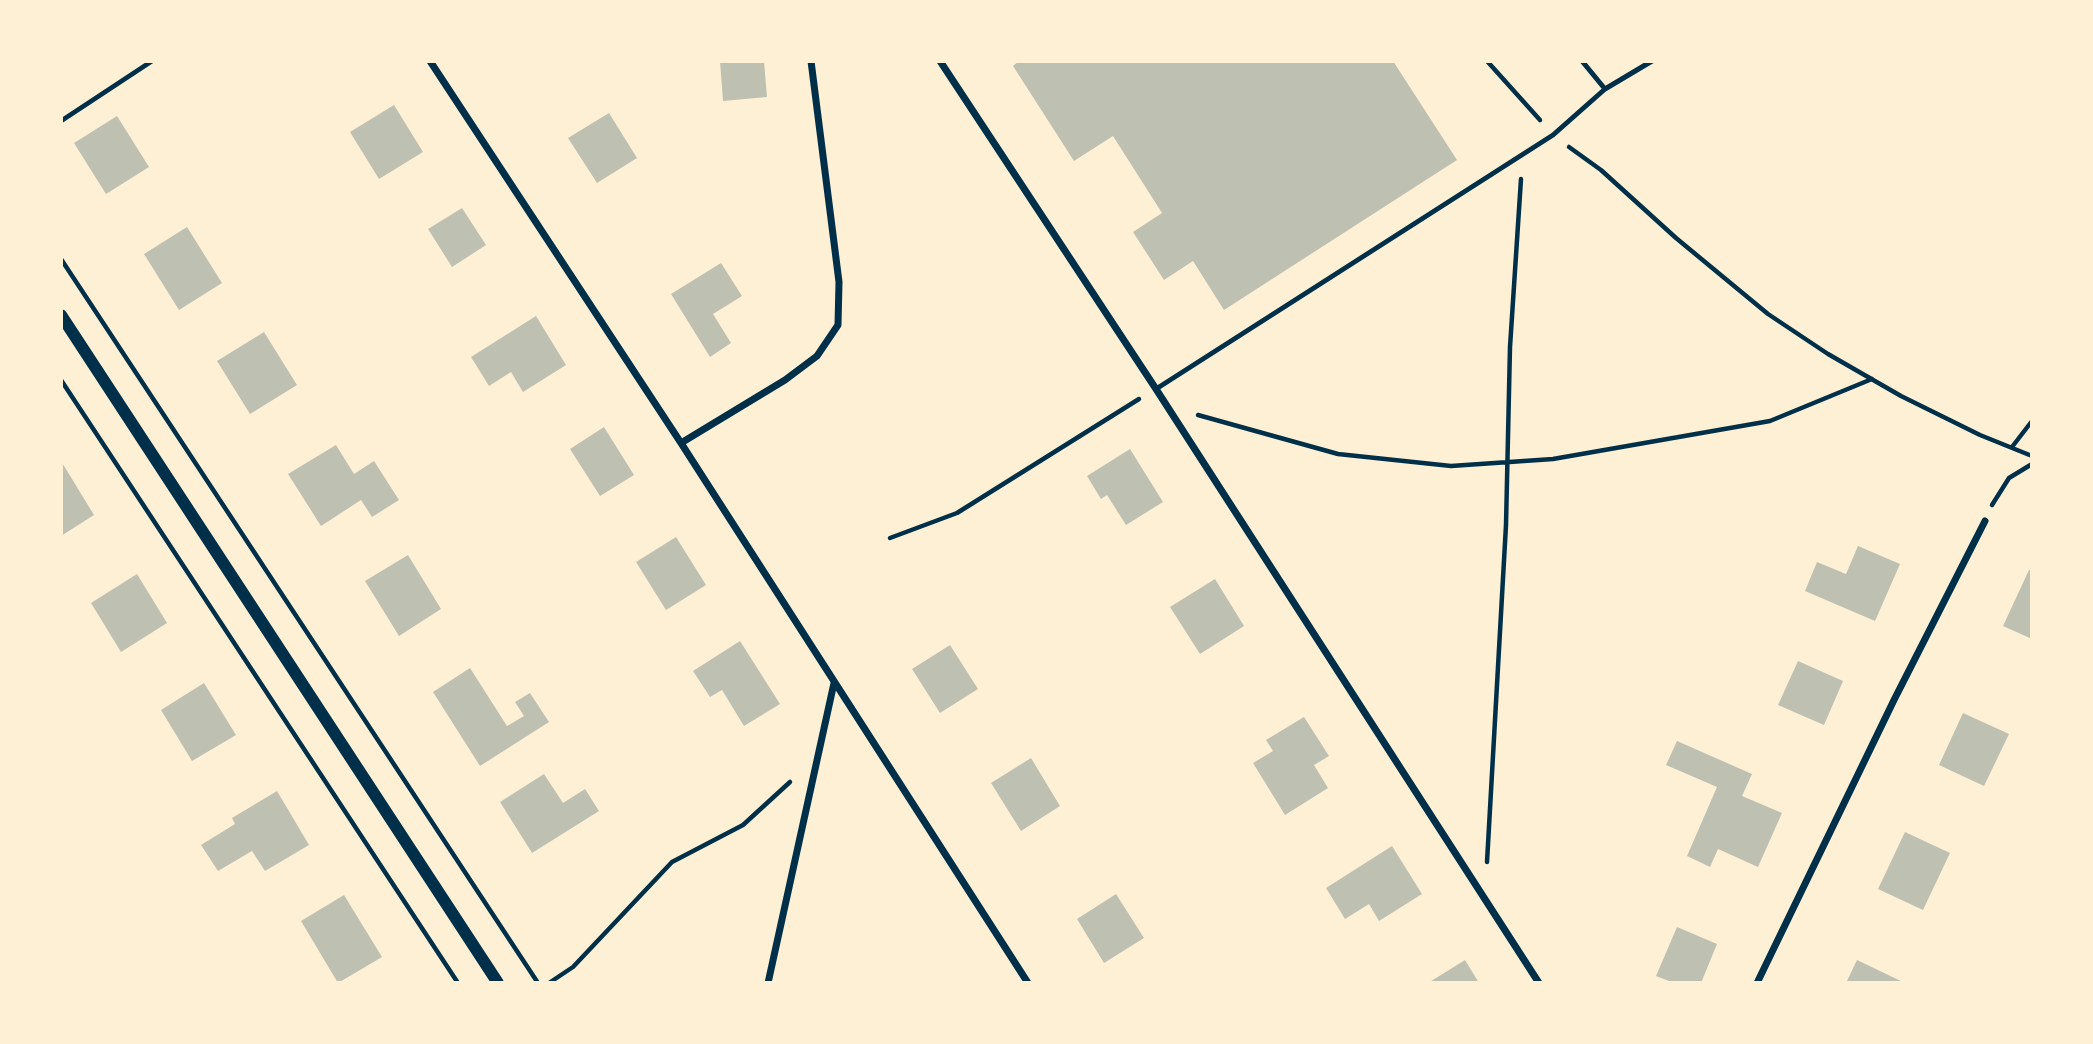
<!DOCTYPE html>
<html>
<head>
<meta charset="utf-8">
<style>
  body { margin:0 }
  #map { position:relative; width:2093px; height:1044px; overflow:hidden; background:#fdf0d5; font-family:"Source Serif 4",serif }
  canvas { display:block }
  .frame { position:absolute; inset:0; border:63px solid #fdf0d5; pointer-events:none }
</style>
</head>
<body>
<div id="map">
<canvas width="2093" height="1044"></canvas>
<div class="frame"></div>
</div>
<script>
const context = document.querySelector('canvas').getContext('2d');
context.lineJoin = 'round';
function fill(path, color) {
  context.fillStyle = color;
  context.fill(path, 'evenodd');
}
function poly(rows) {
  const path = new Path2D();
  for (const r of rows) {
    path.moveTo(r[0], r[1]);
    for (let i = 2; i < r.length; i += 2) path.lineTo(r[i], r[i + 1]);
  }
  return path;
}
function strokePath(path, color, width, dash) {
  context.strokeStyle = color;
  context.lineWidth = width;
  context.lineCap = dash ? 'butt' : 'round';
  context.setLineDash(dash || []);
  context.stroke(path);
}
fill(poly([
  [720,61,764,61,767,97,723,101],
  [1019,61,1393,61,1457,160,1224,310,1193,261,1164,280,1133,232,1162,213,1113,136,1074,161,1013,66],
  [394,105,423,152,379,179,350,132],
  [609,113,637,158,597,183,568,138],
  [117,116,149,167,106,194,74,143],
  [462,208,486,245,452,267,428,229],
  [187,227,222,283,179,310,144,254],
  [721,263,742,296,713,314,731,343,710,357,671,294],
  [536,316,566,365,523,392,511,372,489,386,471,357],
  [264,332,297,385,250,414,217,361],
  [604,427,634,475,600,496,570,449],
  [336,445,354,474,374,461,399,500,372,517,361,500,321,526,288,474],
  [1130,449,1163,502,1126,525,1107,495,1101,499,1087,476],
  [61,461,94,515,61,536],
  [676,537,706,585,666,610,636,562],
  [1858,546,1900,564,1875,621,1805,591,1817,562,1846,574],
  [408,555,441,609,399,636,365,581],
  [2029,570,2032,571,2032,639,2003,626],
  [137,574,167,623,121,652,91,603],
  [1215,579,1244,626,1200,654,1170,607],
  [740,641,780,704,744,726,722,690,710,697,693,671],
  [950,645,978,689,940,713,912,669],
  [1798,661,1843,681,1824,725,1778,705],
  [470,668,507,726,524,716,515,702,530,693,549,722,480,766,433,692],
  [204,683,236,735,192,761,161,710],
  [1963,713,2009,734,1984,786,1939,765],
  [1304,717,1329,756,1314,765,1328,788,1285,815,1253,763,1273,751,1266,740],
  [1677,741,1752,774,1742,796,1782,813,1758,867,1718,849,1710,867,1687,856,1717,787,1666,765],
  [1031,758,1060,806,1021,831,991,783],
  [544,774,563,803,585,789,599,811,532,853,500,802],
  [277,791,309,845,265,871,252,851,218,871,201,845,235,824,232,818],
  [1905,832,1950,853,1923,910,1878,889],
  [1392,846,1422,894,1379,921,1369,904,1345,919,1326,888],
  [1116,894,1144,938,1104,963,1077,919],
  [344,895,382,957,338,983,301,921],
  [1677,927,1717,944,1701,983,1674,983,1656,976],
  [1465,960,1479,983,1428,983],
  [1857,960,1905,983,1846,983]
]), '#bec0b2');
strokePath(poly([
  [1487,61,1540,120],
  [61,121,152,61],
  [1569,147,1601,170,1676,238,1768,314,1828,354,1901,396,1980,435,2032,456],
  [61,259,538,983],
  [61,380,458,983],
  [1198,415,1338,454,1451,466,1553,459,1770,421,1872,379],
  [2012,447,2032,421],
  [1992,505,2009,478,2032,464],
  [890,538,957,513,1139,399],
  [1487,862,1506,525,1510,347,1521,179],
  [549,983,573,967,672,862,743,825,790,782]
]), '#003049', 4.5);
strokePath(poly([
  [1582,61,1605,89],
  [1156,389,1553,135,1605,89,1652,61]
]), '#003049', 5);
strokePath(poly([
  [430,61,681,443,1028,983],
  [940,61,1156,389,1539,983],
  [681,443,785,380,817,356,838,325,839,282,811,61],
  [768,983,834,683],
  [1757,983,1894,700,1985,521]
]), '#003049', 7);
strokePath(poly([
  [61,315,498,983]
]), '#003049', 12);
</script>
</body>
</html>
